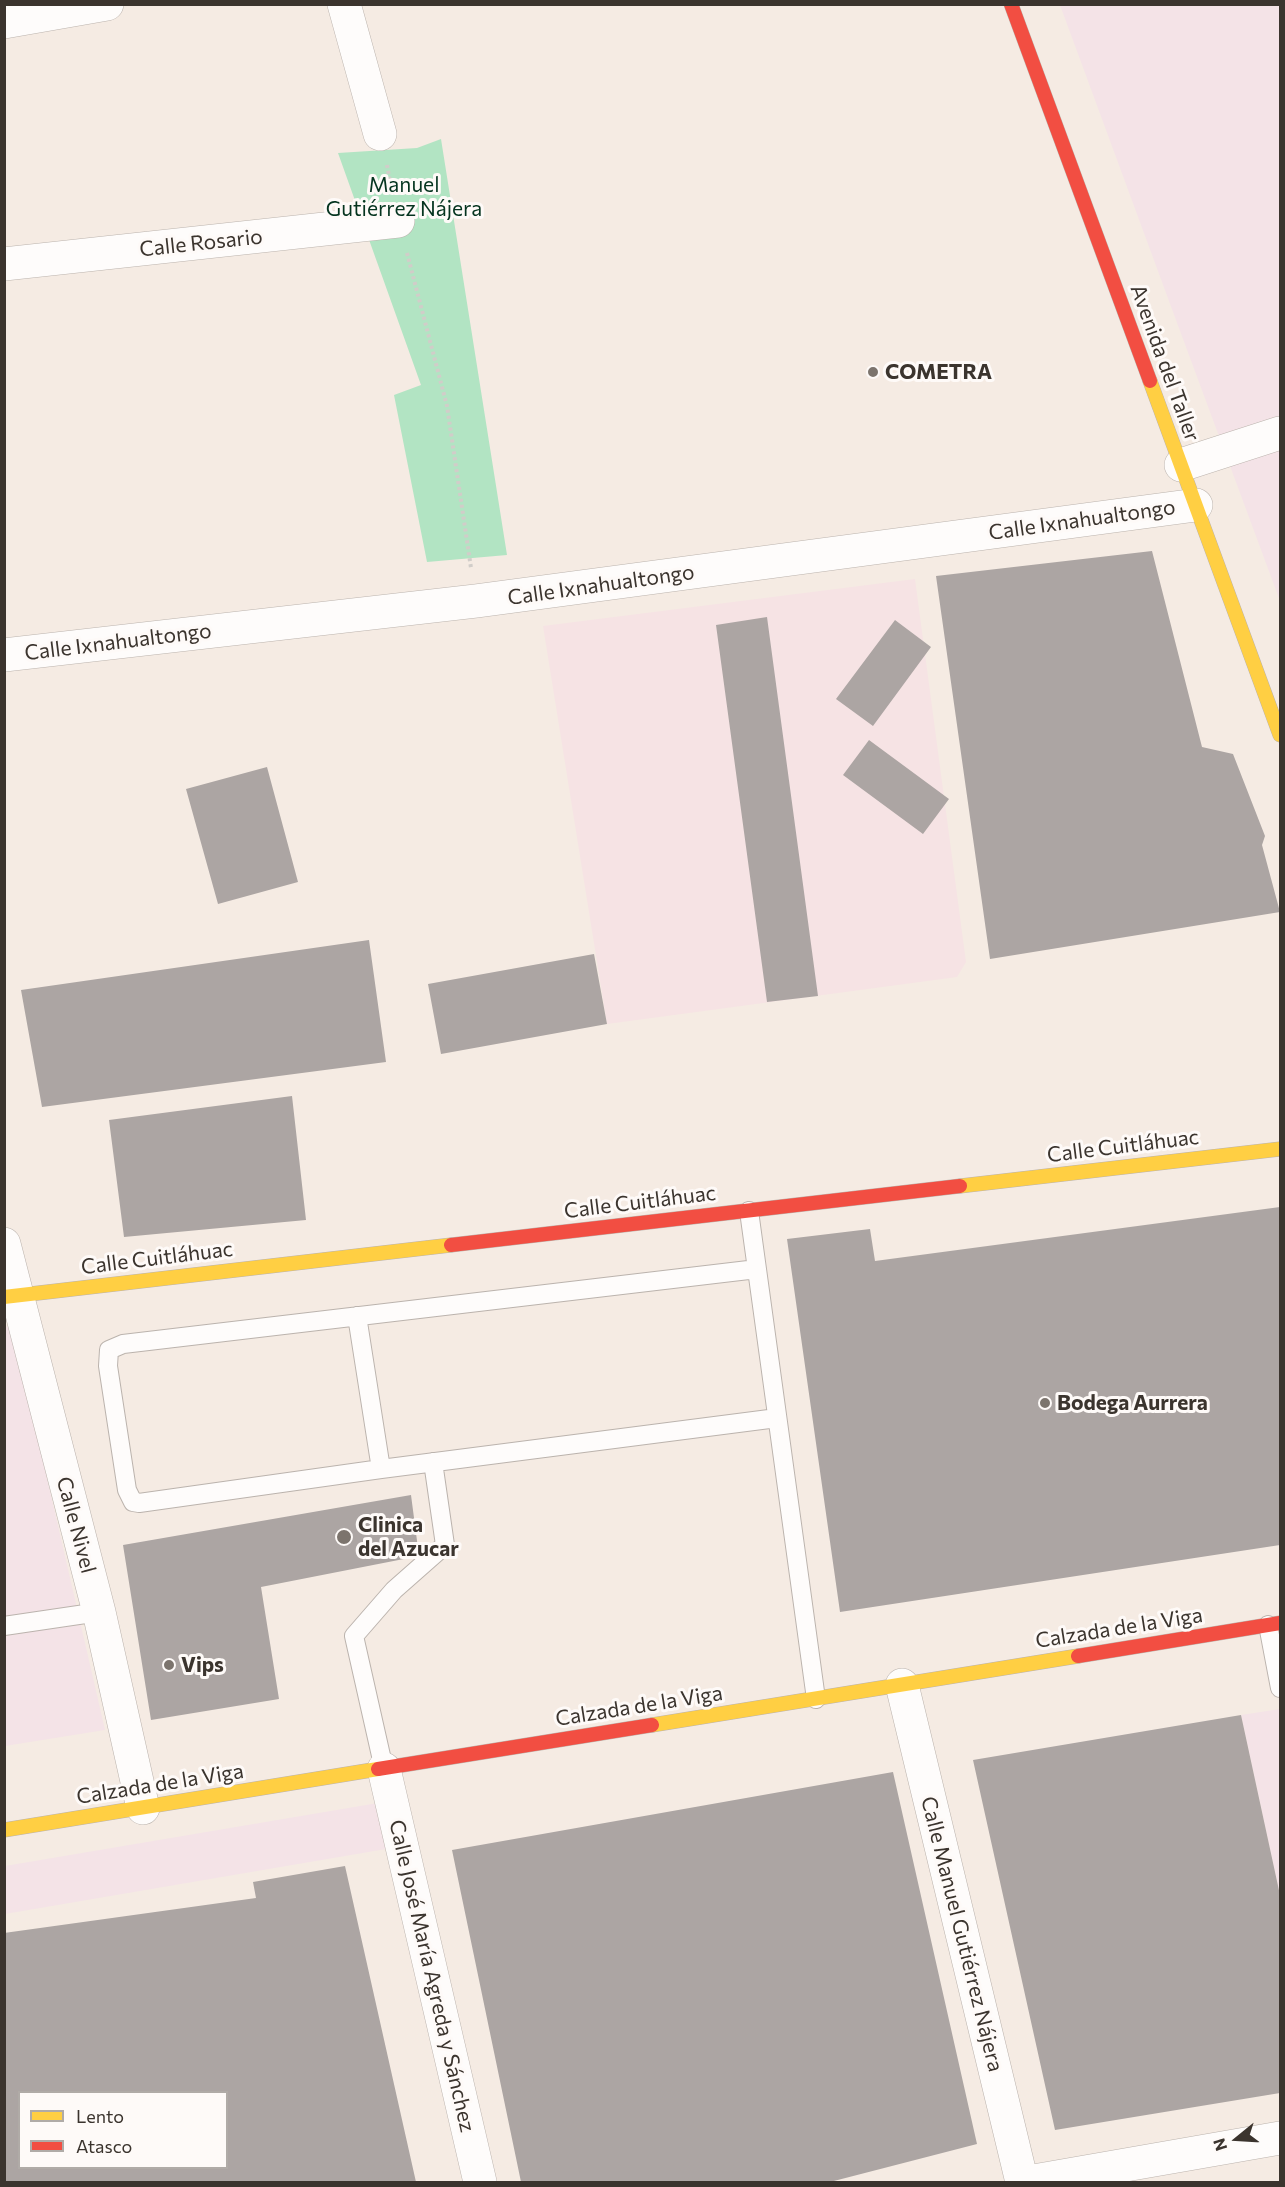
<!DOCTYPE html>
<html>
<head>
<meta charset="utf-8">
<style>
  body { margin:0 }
  #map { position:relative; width:1285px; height:2187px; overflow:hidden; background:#f5ebe3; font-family:Commissioner,sans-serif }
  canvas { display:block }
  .frame { position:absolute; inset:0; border:6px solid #3b342e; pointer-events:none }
  .legend { position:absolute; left:18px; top:2091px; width:210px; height:78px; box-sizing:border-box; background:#fefaf8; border:2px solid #b0aba7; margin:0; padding:8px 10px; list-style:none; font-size:18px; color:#3b342e }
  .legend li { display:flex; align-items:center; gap:12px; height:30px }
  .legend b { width:30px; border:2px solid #b0aba7 }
  .north { position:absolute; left:1207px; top:2109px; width:60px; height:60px; -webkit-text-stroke:4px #fefaf8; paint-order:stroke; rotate:252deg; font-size:16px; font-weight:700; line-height:24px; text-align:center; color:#3b342e }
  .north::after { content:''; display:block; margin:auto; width:21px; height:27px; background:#3b342e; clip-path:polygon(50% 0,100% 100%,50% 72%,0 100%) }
</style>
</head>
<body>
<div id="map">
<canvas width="1285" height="2187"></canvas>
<div class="frame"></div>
<ul class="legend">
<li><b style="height:8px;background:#ffcf43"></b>Lento</li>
<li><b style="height:8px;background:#f24e42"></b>Atasco</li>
</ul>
<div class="north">N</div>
</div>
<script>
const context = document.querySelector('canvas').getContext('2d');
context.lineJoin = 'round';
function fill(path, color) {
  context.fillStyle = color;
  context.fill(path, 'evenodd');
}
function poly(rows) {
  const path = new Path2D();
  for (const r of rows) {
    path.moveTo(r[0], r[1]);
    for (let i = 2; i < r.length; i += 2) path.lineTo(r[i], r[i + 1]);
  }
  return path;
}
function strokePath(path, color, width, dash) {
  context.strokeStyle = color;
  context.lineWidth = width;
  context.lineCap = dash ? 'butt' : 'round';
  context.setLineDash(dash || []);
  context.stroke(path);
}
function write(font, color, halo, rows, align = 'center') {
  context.font = font + ' Commissioner,sans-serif';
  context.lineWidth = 6;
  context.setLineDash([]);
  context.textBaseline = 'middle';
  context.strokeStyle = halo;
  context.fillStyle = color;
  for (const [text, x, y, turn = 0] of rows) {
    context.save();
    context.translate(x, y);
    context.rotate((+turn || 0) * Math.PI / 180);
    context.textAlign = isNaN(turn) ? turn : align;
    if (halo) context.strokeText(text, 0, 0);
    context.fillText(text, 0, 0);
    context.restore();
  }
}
fill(poly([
  [1060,5,1280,5,1280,601,1176,320],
  [12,1326,105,1730,5,1746,4,1327],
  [1280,1709,1280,1895,1241,1715],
  [378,1803,386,1849,5,1914,5,1866]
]), '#f4e3e7');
fill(poly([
  [915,579,966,962,957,977,607,1024,543,626]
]), '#f6e3e4');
fill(poly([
  [441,139,507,555,427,562,394,395,421,385,338,153,417,148]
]), '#b2e4c3');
fill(poly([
  [1152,551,1202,747,1233,754,1265,836,1262,845,1280,912,990,959,936,576],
  [767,617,818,996,767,1002,716,625],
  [895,620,931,647,873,726,836,699],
  [869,740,949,799,923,834,843,775],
  [267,767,298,882,218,904,186,789],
  [369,940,386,1062,42,1107,21,990],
  [594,954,607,1024,441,1054,428,984],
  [292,1096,306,1220,124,1237,109,1120],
  [1280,1207,1280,1545,840,1612,787,1239,870,1229,875,1261],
  [411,1495,419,1556,261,1587,279,1699,151,1720,123,1545],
  [1241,1715,1280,1895,1280,2093,1055,2130,973,1760],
  [893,1772,977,2144,830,2182,521,2182,452,1850],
  [345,1866,416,2182,4,2182,4,1933,256,1898,253,1882],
  [20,2092,226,2092,226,2168,20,2168]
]), '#aca5a3');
const lane = poly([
  [749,1211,816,1699],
  [757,1269,123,1344,109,1350,108,1366,127,1490,133,1502,139,1503,381,1469,777,1418],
  [357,1316,381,1469],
  [1268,1625,1280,1688],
  [4,1626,99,1612],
  [384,1769,354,1636,394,1590,445,1545,433,1462]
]);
const street = poly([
  [344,4,380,134],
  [4,22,107,4],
  [4,264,398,221],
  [1181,465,1280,433],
  [4,655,476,601,1196,505],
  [4,1244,99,1612,143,1808],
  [902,1685,1022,2182],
  [384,1769,480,2182],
  [1028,2182,1280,2138]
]);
const slow = poly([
  [1150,381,1280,735],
  [960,1186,1280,1149],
  [4,1297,451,1245],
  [652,1725,1078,1656],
  [4,1830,378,1769]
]);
const jam = poly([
  [1011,4,1150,381],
  [451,1245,960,1186],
  [1078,1656,1280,1623],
  [378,1769,652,1725]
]);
strokePath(lane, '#bbb3ad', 20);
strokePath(street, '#bbb3ad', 34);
strokePath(slow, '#bbb3ad', 15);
strokePath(jam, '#bbb3ad', 15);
strokePath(poly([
  [387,165,391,187],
  [407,253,447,406,471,568]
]), '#d1cdc9', 4, [3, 3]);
strokePath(lane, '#fefcfb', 18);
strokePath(street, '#fefcfb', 33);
strokePath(slow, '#ffcf43', 14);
strokePath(jam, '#f24e42', 14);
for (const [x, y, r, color] of [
  [873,372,6,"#7c746d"],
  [1045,1403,6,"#7c746d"],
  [344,1537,8,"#7c746d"],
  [169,1665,6,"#7c746d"]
]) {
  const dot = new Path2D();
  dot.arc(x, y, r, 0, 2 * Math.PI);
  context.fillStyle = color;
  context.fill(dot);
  strokePath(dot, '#fefaf8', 2);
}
write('21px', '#05341f', '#fefaf8', [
  ["Manuel",404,185],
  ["Gutiérrez Nájera",404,209]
]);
write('21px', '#3b342e', '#fefaf8', [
  ["Calle Rosario",201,243,-6],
  ["Avenida del Taller",1165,363,70],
  ["Calle Ixnahualtongo",1082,520,-8],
  ["Calle Ixnahualtongo",601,585,-8],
  ["Calle Ixnahualtongo",118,642,-7],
  ["Calle Cuitláhuac",1123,1146,-7],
  ["Calle Cuitláhuac",640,1202,-7],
  ["Calle Cuitláhuac",157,1258,-7],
  ["Calle Nivel",76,1525,75],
  ["Calzada de la Viga",1119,1628,-9],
  ["Calzada de la Viga",639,1706,-9],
  ["Calzada de la Viga",160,1784,-9],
  ["Calle Manuel Gutiérrez Nájera",962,1934,76],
  ["Calle José María Agreda y Sánchez",432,1976,77]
]);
write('bold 21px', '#3b342e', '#fefaf8', [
  ["COMETRA",885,372],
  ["Bodega Aurrera",1057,1403],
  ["Clinica",358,1525],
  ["del Azucar",358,1549],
  ["Vips",181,1665]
], 'left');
</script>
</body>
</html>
